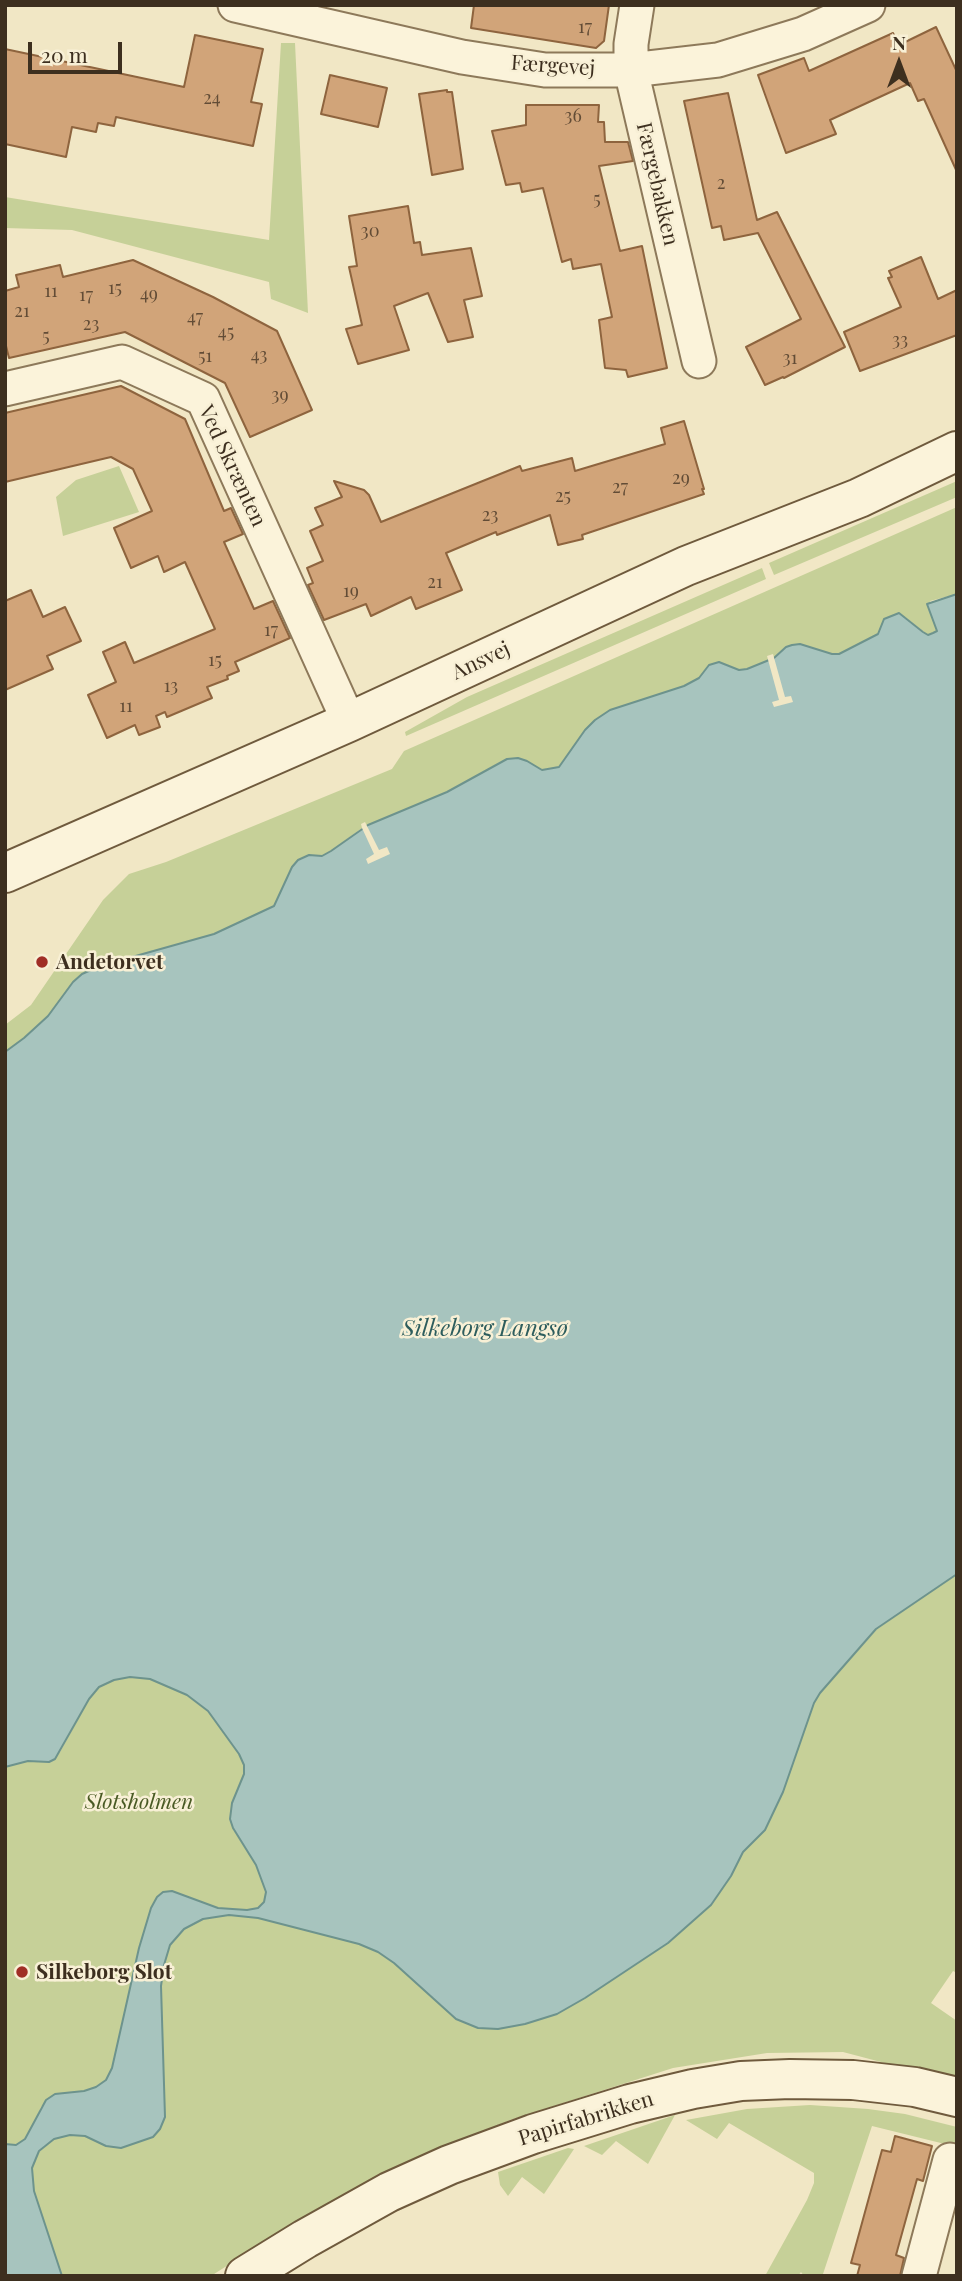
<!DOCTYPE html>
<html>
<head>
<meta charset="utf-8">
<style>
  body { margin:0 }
  #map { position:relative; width:962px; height:2281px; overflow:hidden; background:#f1e7c5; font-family:"Playfair Display",serif }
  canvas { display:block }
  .frame { position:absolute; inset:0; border:7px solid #3d2f1f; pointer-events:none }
  .north { position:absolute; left:864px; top:28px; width:70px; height:70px; -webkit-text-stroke:5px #f8f0d6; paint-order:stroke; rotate:0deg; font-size:19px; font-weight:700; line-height:28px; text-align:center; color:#3d2f1f }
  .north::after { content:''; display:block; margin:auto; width:24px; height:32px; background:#3d2f1f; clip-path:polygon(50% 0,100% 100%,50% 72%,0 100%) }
  .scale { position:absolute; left:28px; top:42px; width:94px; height:32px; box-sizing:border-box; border:4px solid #3d2f1f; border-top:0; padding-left:9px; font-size:21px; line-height:24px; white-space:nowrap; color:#3d2f1f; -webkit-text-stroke:5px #f8f0d6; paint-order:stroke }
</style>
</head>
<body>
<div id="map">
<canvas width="962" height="2281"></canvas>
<div class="frame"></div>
<div class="north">N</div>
<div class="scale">20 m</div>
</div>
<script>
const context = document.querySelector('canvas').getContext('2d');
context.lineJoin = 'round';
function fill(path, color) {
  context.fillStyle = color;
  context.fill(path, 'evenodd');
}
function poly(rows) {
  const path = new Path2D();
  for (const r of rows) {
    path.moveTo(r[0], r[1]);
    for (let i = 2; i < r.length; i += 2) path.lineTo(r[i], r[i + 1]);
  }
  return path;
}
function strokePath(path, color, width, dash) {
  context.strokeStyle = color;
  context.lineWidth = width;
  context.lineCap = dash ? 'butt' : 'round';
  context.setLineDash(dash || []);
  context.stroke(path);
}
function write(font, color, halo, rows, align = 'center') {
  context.font = font + ' "Playfair Display",serif';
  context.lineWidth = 5;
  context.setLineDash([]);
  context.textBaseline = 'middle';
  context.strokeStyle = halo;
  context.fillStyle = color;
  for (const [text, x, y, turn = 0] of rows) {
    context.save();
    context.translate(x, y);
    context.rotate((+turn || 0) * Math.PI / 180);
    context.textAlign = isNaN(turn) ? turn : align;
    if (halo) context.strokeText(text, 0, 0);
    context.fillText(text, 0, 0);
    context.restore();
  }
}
fill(poly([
  [281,43,295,43,308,313,271,299,269,282,72,230,5,228,5,197,269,240],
  [119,466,139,512,63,536,56,497,76,480],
  [957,481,957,497,774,575,769,563],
  [957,507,957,594,930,601,937,632,928,635,905,617,884,619,879,633,839,654,832,654,800,644,786,647,774,658,748,669,739,670,719,662,709,665,699,678,684,686,610,710,595,720,585,730,559,767,551,770,542,770,527,761,502,761,447,792,362,828,331,851,322,856,309,855,292,867,275,906,214,934,73,982,48,1016,24,1038,5,1052,5,1025,31,1005,103,900,129,874,166,862,392,769,404,751],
  [762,568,766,579,406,736,405,732,467,697],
  [957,1574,957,1973,953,1971,931,2003,957,2021,957,2082,843,2052,767,2053,673,2068,510,2120,366,2182,289,2226,211,2276,62,2276,34,2191,32,2168,39,2152,54,2139,70,2135,85,2136,106,2146,161,1986,164,1965,170,1945,184,1929,203,1919,229,1915,258,1918,359,1944,378,1952,394,1963,711,1905,731,1876,743,1852,765,1829,783,1792,814,1703,820,1693,877,1629],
  [130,1677,151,1679,187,1695,208,1711,239,1754,244,1765,244,1774,232,1803,233,1829,256,1865,263,1880,266,1892,264,1902,258,1908,247,1910,218,1908,139,1948,112,2068,106,2080,96,2087,84,2091,55,2094,41,2107,32,2128,25,2139,16,2145,6,2145,5,1767,28,1761,49,1762,60,1752,89,1699,99,1687,114,1680],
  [810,2105,868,2109,905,2114,957,2127,957,2147,872,2126,823,2274,826,2276,804,2276,801,2272,798,2276,765,2276,807,2200,814,2183,814,2173,729,2123,717,2139,686,2120,747,2109],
  [675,2115,648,2164,616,2141,602,2155,584,2146],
  [568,2148,574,2149,544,2194,522,2177,508,2196,500,2185,498,2172]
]), '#c6d098');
const water = poly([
  [957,594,957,1574,876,1629,820,1693,814,1703,783,1792,765,1830,743,1852,731,1876,711,1905,668,1943,585,1998,557,2014,525,2024,498,2029,478,2028,456,2019,394,1963,378,1952,359,1944,258,1918,229,1915,203,1919,184,1929,170,1945,164,1965,161,1986,165,2117,160,2129,153,2137,121,2148,106,2146,85,2136,70,2135,54,2139,39,2151,32,2168,34,2191,62,2276,5,2276,5,2144,16,2145,25,2139,46,2100,55,2094,84,2091,96,2087,106,2080,112,2068,139,1948,151,1908,157,1897,163,1892,172,1891,218,1908,247,1910,258,1908,264,1902,266,1892,256,1865,233,1828,230,1819,232,1803,244,1774,244,1765,239,1754,208,1711,187,1695,150,1679,130,1677,114,1680,99,1687,89,1699,55,1759,49,1762,28,1761,5,1767,5,1052,24,1038,48,1016,73,982,82,974,100,966,214,934,274,906,292,867,298,860,309,855,322,856,331,851,368,825,447,792,507,759,518,758,527,761,542,770,559,767,585,730,595,720,610,710,684,686,699,678,709,665,719,662,739,670,747,669,774,658,786,647,792,645,800,644,832,654,839,654,878,634,884,619,899,613,923,632,928,635,933,633,937,631,927,604,957,594]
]);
fill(water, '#a7c4be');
strokePath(water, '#6d938d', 2);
fill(poly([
  [773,654,785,697,791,696,793,702,774,707,772,702,779,700,767,656],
  [365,822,379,850,387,847,390,854,368,864,366,859,374,854,362,828,361,824]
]), '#f1e7c5');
const building = poly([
  [474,5,609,5,604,41,596,48,471,28,474,5],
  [936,27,957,72,957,172,924,99,918,101,910,83,830,120,836,134,786,153,758,75,804,58,809,71,893,33,899,45,936,27],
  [195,35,263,49,251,102,262,104,253,146,116,117,114,126,98,123,96,132,72,127,66,157,5,144,5,49,184,87,195,35],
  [330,75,387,88,378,127,321,114,330,75],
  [447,90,447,92,452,92,463,169,432,175,419,94,447,90],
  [728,93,757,220,777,212,845,347,784,378,783,377,765,385,746,347,801,319,758,233,724,240,721,226,712,228,684,101,728,93],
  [526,105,599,105,598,122,604,122,605,142,628,142,633,161,599,166,620,251,642,246,667,368,628,377,626,370,605,368,599,320,612,317,601,264,573,269,571,259,562,262,543,188,522,192,520,183,506,185,492,131,526,125,526,105],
  [408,206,414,243,420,242,422,255,471,248,482,296,464,300,473,337,448,342,428,293,394,306,409,350,358,364,346,329,362,325,349,267,357,266,349,216,408,206],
  [921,257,938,299,957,290,957,335,860,371,844,332,901,307,888,278,892,277,889,271,921,257],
  [133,260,213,297,277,331,312,410,250,437,225,383,125,332,9,358,5,342,5,291,19,287,16,275,60,265,63,277,133,260],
  [121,386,185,419,224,511,231,508,243,534,224,542,254,609,273,601,290,638,235,662,239,671,227,676,228,679,207,687,212,698,167,717,165,712,156,716,160,727,139,735,135,725,107,738,88,695,116,682,103,652,125,642,134,663,215,629,185,562,164,572,158,556,131,568,114,528,152,511,133,469,111,457,5,482,5,413,121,386],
  [684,421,704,489,702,489,704,494,582,535,583,539,558,545,550,515,497,535,496,532,446,553,462,590,416,609,411,597,371,616,366,604,324,620,308,585,313,583,307,568,323,561,310,531,323,525,315,508,342,497,334,481,364,490,369,495,381,522,520,466,522,471,572,458,575,471,665,444,661,428,684,421],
  [31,590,43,617,65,607,81,641,47,656,53,669,5,690,5,601,31,590],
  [895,2136,932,2146,923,2181,917,2179,896,2255,904,2258,900,2276,857,2276,860,2265,851,2263,882,2150,891,2152,895,2136]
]);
fill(building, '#d1a479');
strokePath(building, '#8e643e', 2);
const street = poly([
  [235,5,462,57,545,70,631,70,718,60,803,34,868,5],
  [637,5,631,44,631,70,699,361],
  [5,389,122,362,203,399,349,722],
  [919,2276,950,2160,957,2162]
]);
const secondary = poly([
  [5,873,349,722,686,566,859,498,957,451],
  [245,2276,305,2239,389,2192,449,2165,533,2134,630,2104,693,2089,741,2081,790,2079,853,2080,915,2087,957,2097]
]);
strokePath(street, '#8d795a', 37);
strokePath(secondary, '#6f5a3d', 42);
strokePath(street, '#fbf3da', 33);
strokePath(secondary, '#fbf3da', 38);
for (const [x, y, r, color] of [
  [42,962,7,"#a02e26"],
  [22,1972,7,"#a02e26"]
]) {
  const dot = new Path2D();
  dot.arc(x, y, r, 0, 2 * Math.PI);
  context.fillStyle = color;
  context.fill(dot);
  strokePath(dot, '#f8f0d6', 2.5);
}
write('18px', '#624c36', null, [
  ["17",585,27],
  ["24",212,98],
  ["36",573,116],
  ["2",721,183],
  ["5",597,199],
  ["30",370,231],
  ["15",115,288],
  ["11",51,291],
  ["49",149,294],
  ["17",86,295],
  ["21",22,311],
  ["47",195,317],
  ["23",91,324],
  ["45",226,332],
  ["5",46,336],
  ["33",900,340],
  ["43",259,355],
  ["51",205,356],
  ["31",790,358],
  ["39",280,395],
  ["29",681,478],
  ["27",620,487],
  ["25",563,496],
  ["23",490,515],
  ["21",435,582],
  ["19",351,591],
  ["17",271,630],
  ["15",215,660],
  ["13",171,686],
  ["11",126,706]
]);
write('21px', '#3d2f1f', '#f8f0d6', [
  ["Færgevej",553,66,4],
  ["Færgebakken",657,184,77],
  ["Ved Skrænten",232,466,65],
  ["Ansvej",481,661,-25],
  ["Papirfabrikken",586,2119,-17]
]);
write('bold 21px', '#3d2f1f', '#f8f0d6', [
  ["Andetorvet",56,962],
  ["Silkeborg Slot",36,1972]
], 'left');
write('italic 21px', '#495a24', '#f8f0d6', [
  ["Slotsholmen",139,1802]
]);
write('italic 23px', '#2d5d5d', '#f8f0d6', [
  ["Silkeborg Langsø",485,1329]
]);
</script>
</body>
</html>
